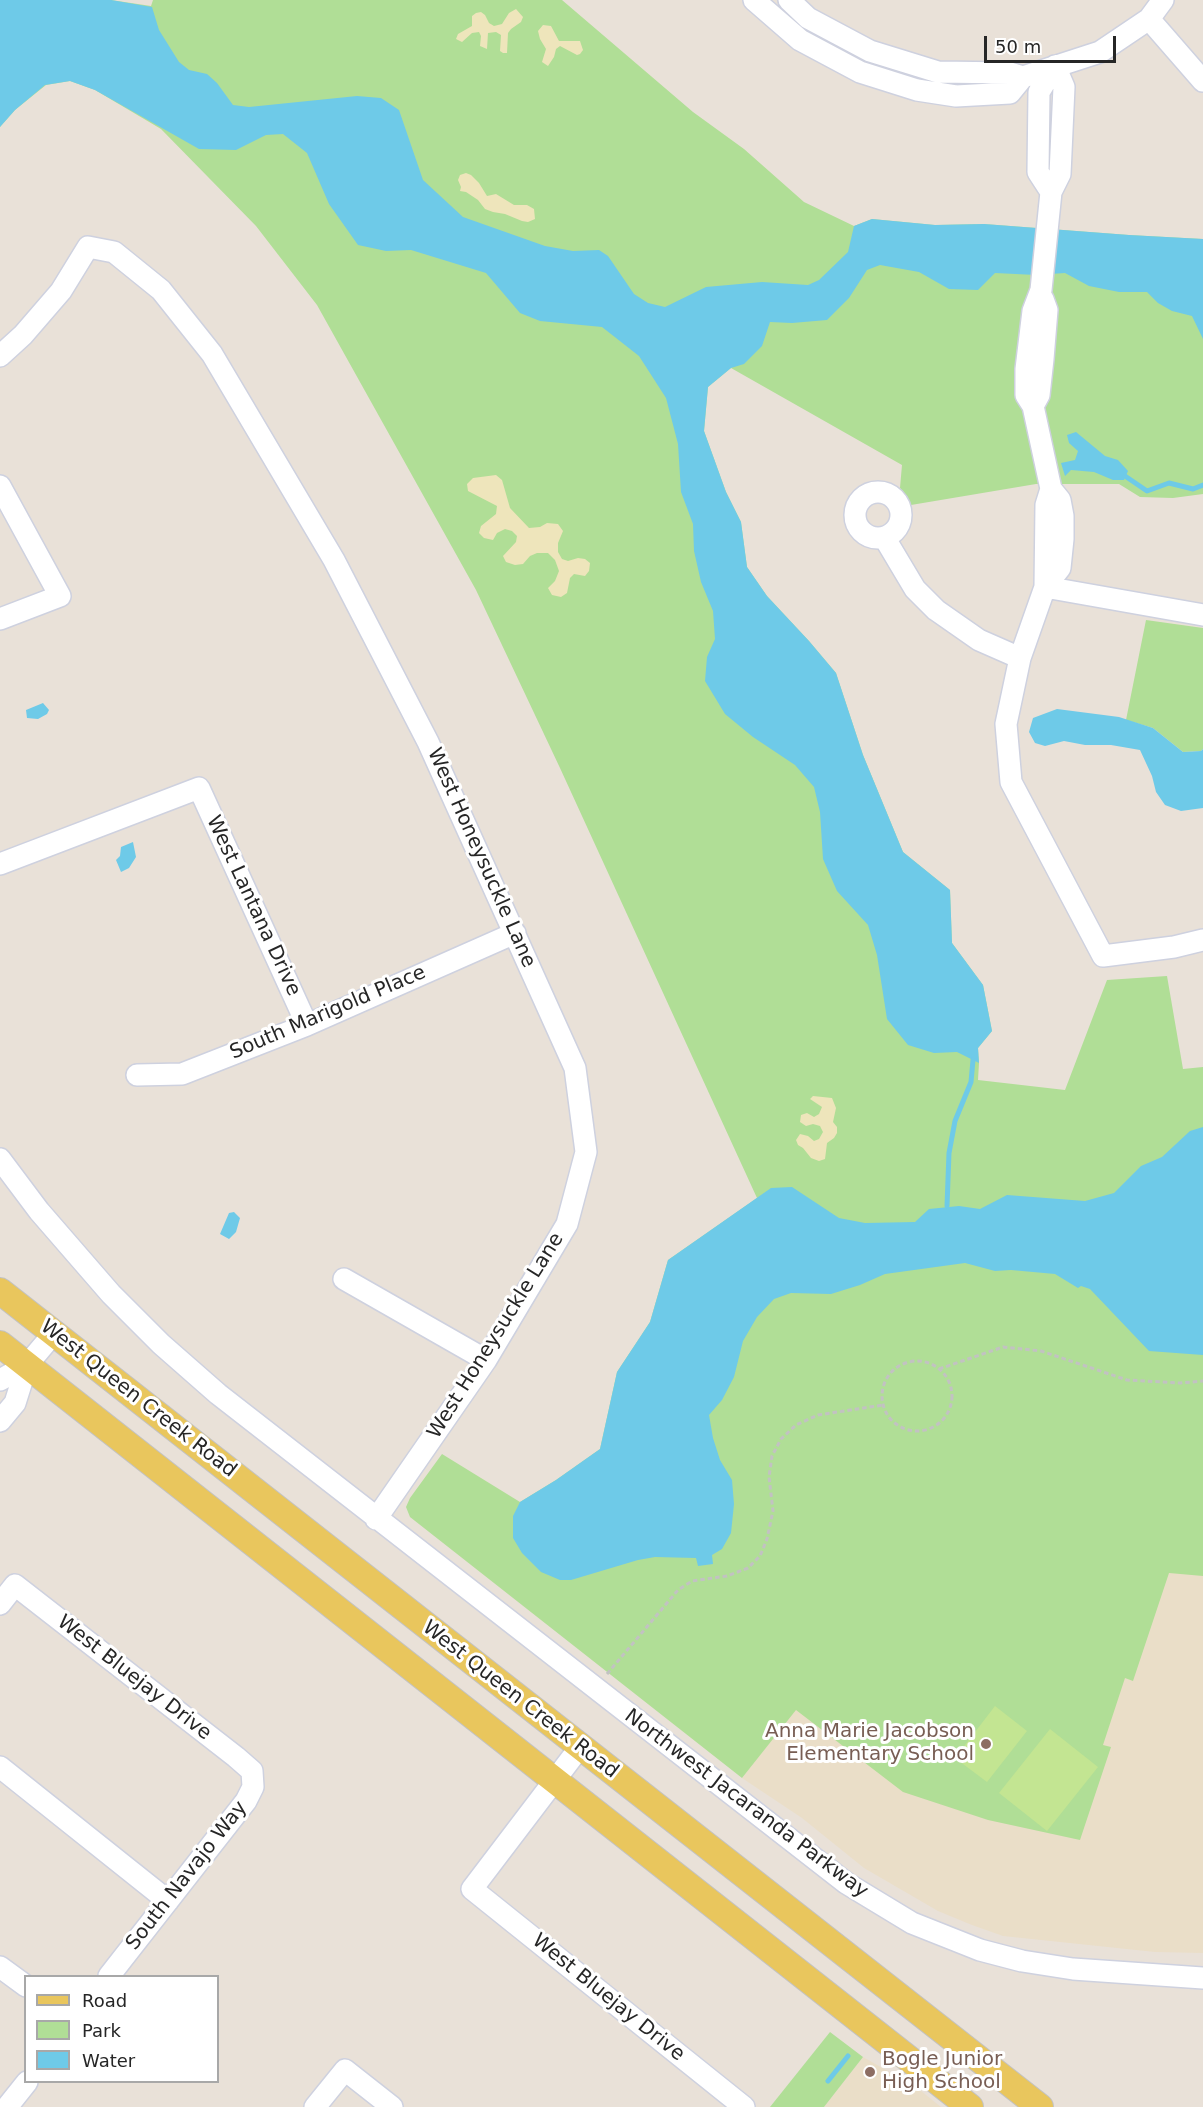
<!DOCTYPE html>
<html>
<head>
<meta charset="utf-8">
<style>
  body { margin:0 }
  #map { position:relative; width:1203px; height:2107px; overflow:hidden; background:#e9e1d8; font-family:"DejaVu Sans",sans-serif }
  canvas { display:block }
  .legend { position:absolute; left:24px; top:1975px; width:195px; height:108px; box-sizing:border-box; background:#fff; border:2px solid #a8a8a8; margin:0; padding:8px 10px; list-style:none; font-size:18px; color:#262626 }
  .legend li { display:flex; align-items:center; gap:12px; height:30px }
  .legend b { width:30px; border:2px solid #a8a8a8 }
  .scale { position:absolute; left:984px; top:36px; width:132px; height:27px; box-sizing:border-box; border:3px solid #262626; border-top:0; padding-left:8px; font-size:18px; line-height:21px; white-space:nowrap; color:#262626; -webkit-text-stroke:4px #fff; paint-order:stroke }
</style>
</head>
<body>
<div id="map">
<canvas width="1203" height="2107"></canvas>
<ul class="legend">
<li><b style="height:8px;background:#e9c65d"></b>Road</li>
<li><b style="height:16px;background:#b0de96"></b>Park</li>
<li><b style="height:16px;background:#6ecae8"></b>Water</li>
</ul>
<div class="scale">50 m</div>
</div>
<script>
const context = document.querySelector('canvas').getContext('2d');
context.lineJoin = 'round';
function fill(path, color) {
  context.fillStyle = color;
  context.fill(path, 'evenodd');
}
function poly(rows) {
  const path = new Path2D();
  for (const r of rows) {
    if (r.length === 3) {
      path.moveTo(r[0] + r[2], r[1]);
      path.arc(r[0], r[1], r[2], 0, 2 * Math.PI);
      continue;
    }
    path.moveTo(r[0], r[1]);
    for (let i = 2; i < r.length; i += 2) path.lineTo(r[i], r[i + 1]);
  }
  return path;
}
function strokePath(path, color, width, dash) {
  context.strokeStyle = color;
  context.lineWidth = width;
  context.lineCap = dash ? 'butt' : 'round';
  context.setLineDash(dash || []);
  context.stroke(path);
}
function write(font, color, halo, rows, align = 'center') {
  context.font = font + ' "DejaVu Sans",sans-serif';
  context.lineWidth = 6;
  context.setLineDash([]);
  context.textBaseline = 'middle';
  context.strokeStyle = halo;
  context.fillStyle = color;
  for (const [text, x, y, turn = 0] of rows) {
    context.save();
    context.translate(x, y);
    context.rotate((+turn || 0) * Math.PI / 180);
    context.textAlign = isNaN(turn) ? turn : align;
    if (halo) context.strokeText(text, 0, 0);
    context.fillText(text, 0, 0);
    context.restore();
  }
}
fill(poly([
  [979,1473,1203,1486,1203,1953,1155,1952,1003,1936,972,1925,938,1911,864,1868,802,1818,742,1778],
  [863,2057,916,2087,941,2107,824,2107]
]), '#eadec8');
fill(poly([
  [0,0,111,0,151,6,153,0,562,0,693,112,744,149,804,202,854,226,872,219,935,225,984,224,1129,235,1203,239,1203,494,1173,498,1140,497,1119,484,1036,484,911,505,900,488,902,465,731,368,708,387,704,431,726,492,741,522,747,567,767,596,809,641,836,673,863,755,903,852,950,890,952,943,983,985,992,1031,978,1048,979,1063,978,1080,1065,1090,1107,980,1167,976,1183,1069,1203,1067,1203,1576,1169,1573,1133,1681,1125,1678,1103,1745,1111,1747,1080,1840,988,1820,903,1792,796,1710,742,1778,410,1517,406,1507,410,1498,442,1454,520,1502,556,1480,600,1449,617,1372,650,1322,668,1260,757,1198,560,768,476,590,317,305,256,226,161,129,95,90,70,81,46,85,15,110,0,127],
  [1146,620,1203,628,1203,749,1201,751,1183,752,1153,728,1126,720],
  [830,2032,863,2057,824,2107,770,2107]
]), '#b0de96');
fill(poly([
  [516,9,523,17,521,22,511,29,508,33,507,53,503,53,500,51,501,35,496,32,488,33,487,49,480,46,481,36,479,32,472,33,462,42,456,39,458,34,472,26,472,16,476,13,481,12,485,15,489,23,494,26,502,24,509,13],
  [543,25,551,26,559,41,580,41,583,50,580,54,577,55,560,46,556,49,554,57,548,66,542,62,546,49,540,39,538,31],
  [466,173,471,175,479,183,487,196,496,194,514,205,527,205,534,209,535,219,528,222,522,221,505,214,493,212,485,209,478,200,466,192,460,191,461,187,458,180,460,175],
  [496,475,502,480,510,508,529,528,540,527,547,523,558,524,563,531,558,543,558,552,562,559,568,561,578,558,585,559,590,563,589,571,585,576,574,574,570,578,567,593,561,597,552,595,548,588,555,581,559,571,555,560,548,553,537,553,530,556,523,564,515,565,506,562,503,556,516,542,517,536,512,531,505,529,497,533,493,540,484,538,479,533,481,526,496,514,497,506,468,491,467,484,473,478],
  [813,1096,832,1098,836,1108,833,1122,837,1127,837,1133,834,1138,827,1143,825,1159,819,1161,811,1158,803,1148,798,1145,796,1140,800,1134,808,1136,814,1141,819,1139,823,1132,820,1126,813,1124,806,1126,800,1122,801,1115,807,1113,814,1117,819,1114,822,1107,810,1099]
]), '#eee5bb');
fill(poly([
  [995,1706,1027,1731,987,1782,955,1758],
  [1050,1729,1098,1767,1047,1831,999,1793]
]), '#c3e592');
fill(poly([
  [0,0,111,0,152,7,159,30,179,62,189,70,207,74,217,83,233,105,249,107,357,96,381,98,399,110,423,180,463,217,545,246,573,251,599,250,608,256,634,294,648,303,665,307,706,287,762,282,808,285,819,280,848,252,854,226,872,219,935,225,984,224,1129,235,1203,239,1203,339,1192,316,1172,311,1158,303,1147,292,1119,292,1089,286,1065,273,1036,275,995,273,978,290,949,289,919,272,880,265,867,270,849,298,827,320,792,323,770,322,762,346,744,364,731,368,708,387,704,431,726,492,741,522,747,567,767,596,809,641,836,673,863,755,903,852,950,890,952,943,983,985,992,1031,978,1048,979,1063,957,1052,934,1053,908,1045,887,1019,877,955,868,925,837,891,823,859,820,812,814,787,795,765,753,737,725,714,705,681,707,657,715,639,713,611,701,582,694,551,693,524,681,492,678,444,666,398,639,356,602,327,540,321,520,313,486,273,411,250,386,251,358,245,329,204,307,153,283,134,266,135,236,150,199,149,95,90,70,81,45,85,15,110,0,127],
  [1076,432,1105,456,1118,460,1128,471,1124,480,1113,480,1094,472,1071,470,1065,476,1061,463,1075,460,1078,451,1069,443,1067,435],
  [43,703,49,710,47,714,38,719,27,718,26,710],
  [1057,709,1119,717,1153,728,1183,752,1201,751,1203,749,1203,808,1181,811,1165,805,1156,792,1152,776,1140,750,1111,745,1085,745,1064,741,1045,746,1035,743,1029,732,1033,718],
  [133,842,136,857,129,868,121,872,116,860,120,856,121,847],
  [1203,1127,1203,1355,1149,1351,1090,1289,1081,1286,1078,1288,1055,1274,1011,1270,995,1271,965,1263,885,1274,860,1285,831,1294,791,1293,774,1299,757,1317,743,1341,734,1377,722,1400,709,1415,713,1438,720,1460,732,1480,734,1504,731,1533,722,1549,712,1555,713,1564,698,1566,696,1558,655,1557,638,1560,571,1580,560,1580,541,1572,522,1553,513,1538,513,1516,520,1502,556,1480,600,1449,617,1372,650,1322,668,1260,771,1188,792,1187,839,1218,865,1223,915,1222,929,1209,959,1206,980,1209,1007,1195,1085,1201,1114,1193,1141,1166,1162,1157,1190,1131],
  [234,1212,240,1218,236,1232,229,1239,220,1234,229,1213]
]), '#6ecae8');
strokePath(poly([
  [1125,476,1147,491,1169,483,1193,489,1203,485],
  [947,1206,949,1153,955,1121,971,1082,973,1060],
  [828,2081,848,2056]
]), '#6ecae8', 5);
const minor = poly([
  [754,0,800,40,860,72,917,90,956,96,1010,93,1023,77],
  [789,0,808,18,870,51,938,72,1010,73,1023,77],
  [1149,19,1203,81],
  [1055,66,1064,87,1060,174,1051,192,1041,290,1033,311,1026,369,1026,395,1033,406,1051,489,1060,500,1063,516,1063,539,1060,568,1045,587,1020,658,1006,724,1011,782,1103,956,1174,947,1203,940],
  [1023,77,1100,52,1149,19,1163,0],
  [1051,192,1038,172,1039,92,1055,66],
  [0,356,23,335,61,291,88,247,114,252,161,290,212,354,334,560,428,742,575,1068,586,1152,567,1224,486,1360,376,1519],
  [1033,406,1039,395,1043,359,1047,310,1043,299],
  [0,486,60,596,0,619],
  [878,515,23],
  [884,537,915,589,936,610,979,640,1020,658],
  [1045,587,1203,615],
  [1045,587,1046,505,1051,489],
  [0,864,199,788,307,1025],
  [137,1075,182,1074,307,1025,515,933],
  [0,1159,39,1211,111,1294,161,1344,218,1394,846,1883,912,1923,980,1950,1022,1961,1073,1969,1203,1978],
  [344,1279,486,1360],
  [0,1380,27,1365],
  [0,1421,15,1403,27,1365,54,1333],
  [0,1604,15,1585,236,1757,252,1771,253,1787,246,1801,109,1976],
  [580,1747,472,1889,744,2107],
  [0,1767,168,1901],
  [0,1967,26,1986],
  [7,2107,27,2082],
  [315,2107,345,2070,392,2107]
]);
const major = poly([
  [0,1291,1040,2107],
  [0,1344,970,2107]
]);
strokePath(minor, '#ced1df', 24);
strokePath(major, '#c2c2c2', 28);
strokePath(poly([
  [917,1396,35],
  [939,1369,1003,1347,1041,1351,1127,1380,1180,1383,1203,1381],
  [607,1674,678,1590,692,1581,727,1576,748,1568,760,1556,767,1539,773,1511,769,1477,772,1456,781,1439,796,1425,818,1415,883,1405]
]), '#c2c2c2', 3, [4.5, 3]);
strokePath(minor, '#fff', 21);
strokePath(major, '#e9c65d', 26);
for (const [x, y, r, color] of [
  [986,1744,6,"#8d6e63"],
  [870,2072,6,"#8d6e63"]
]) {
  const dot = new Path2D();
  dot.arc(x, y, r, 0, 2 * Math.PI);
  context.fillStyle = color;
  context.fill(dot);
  strokePath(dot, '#fff', 2);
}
write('20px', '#262626', '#fff', [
  ["West Honeysuckle Lane",481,858,66],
  ["West Lantana Drive",253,906,65],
  ["South Marigold Place",328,1013,-23],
  ["West Honeysuckle Lane",496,1336,-58],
  ["West Queen Creek Road",138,1399,38],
  ["West Bluejay Drive",134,1678,38],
  ["West Queen Creek Road",520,1700,38],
  ["Northwest Jacaranda Parkway",746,1804,37],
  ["South Navajo Way",187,1876,-52],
  ["West Bluejay Drive",608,1998,39]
]);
write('20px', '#785e54', '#fff', [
  ["Anna Marie Jacobson",974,1732],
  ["Elementary School",974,1755],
  ["Bogle Junior",882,2060,"left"],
  ["High School",882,2083,"left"]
], 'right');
</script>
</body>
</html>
